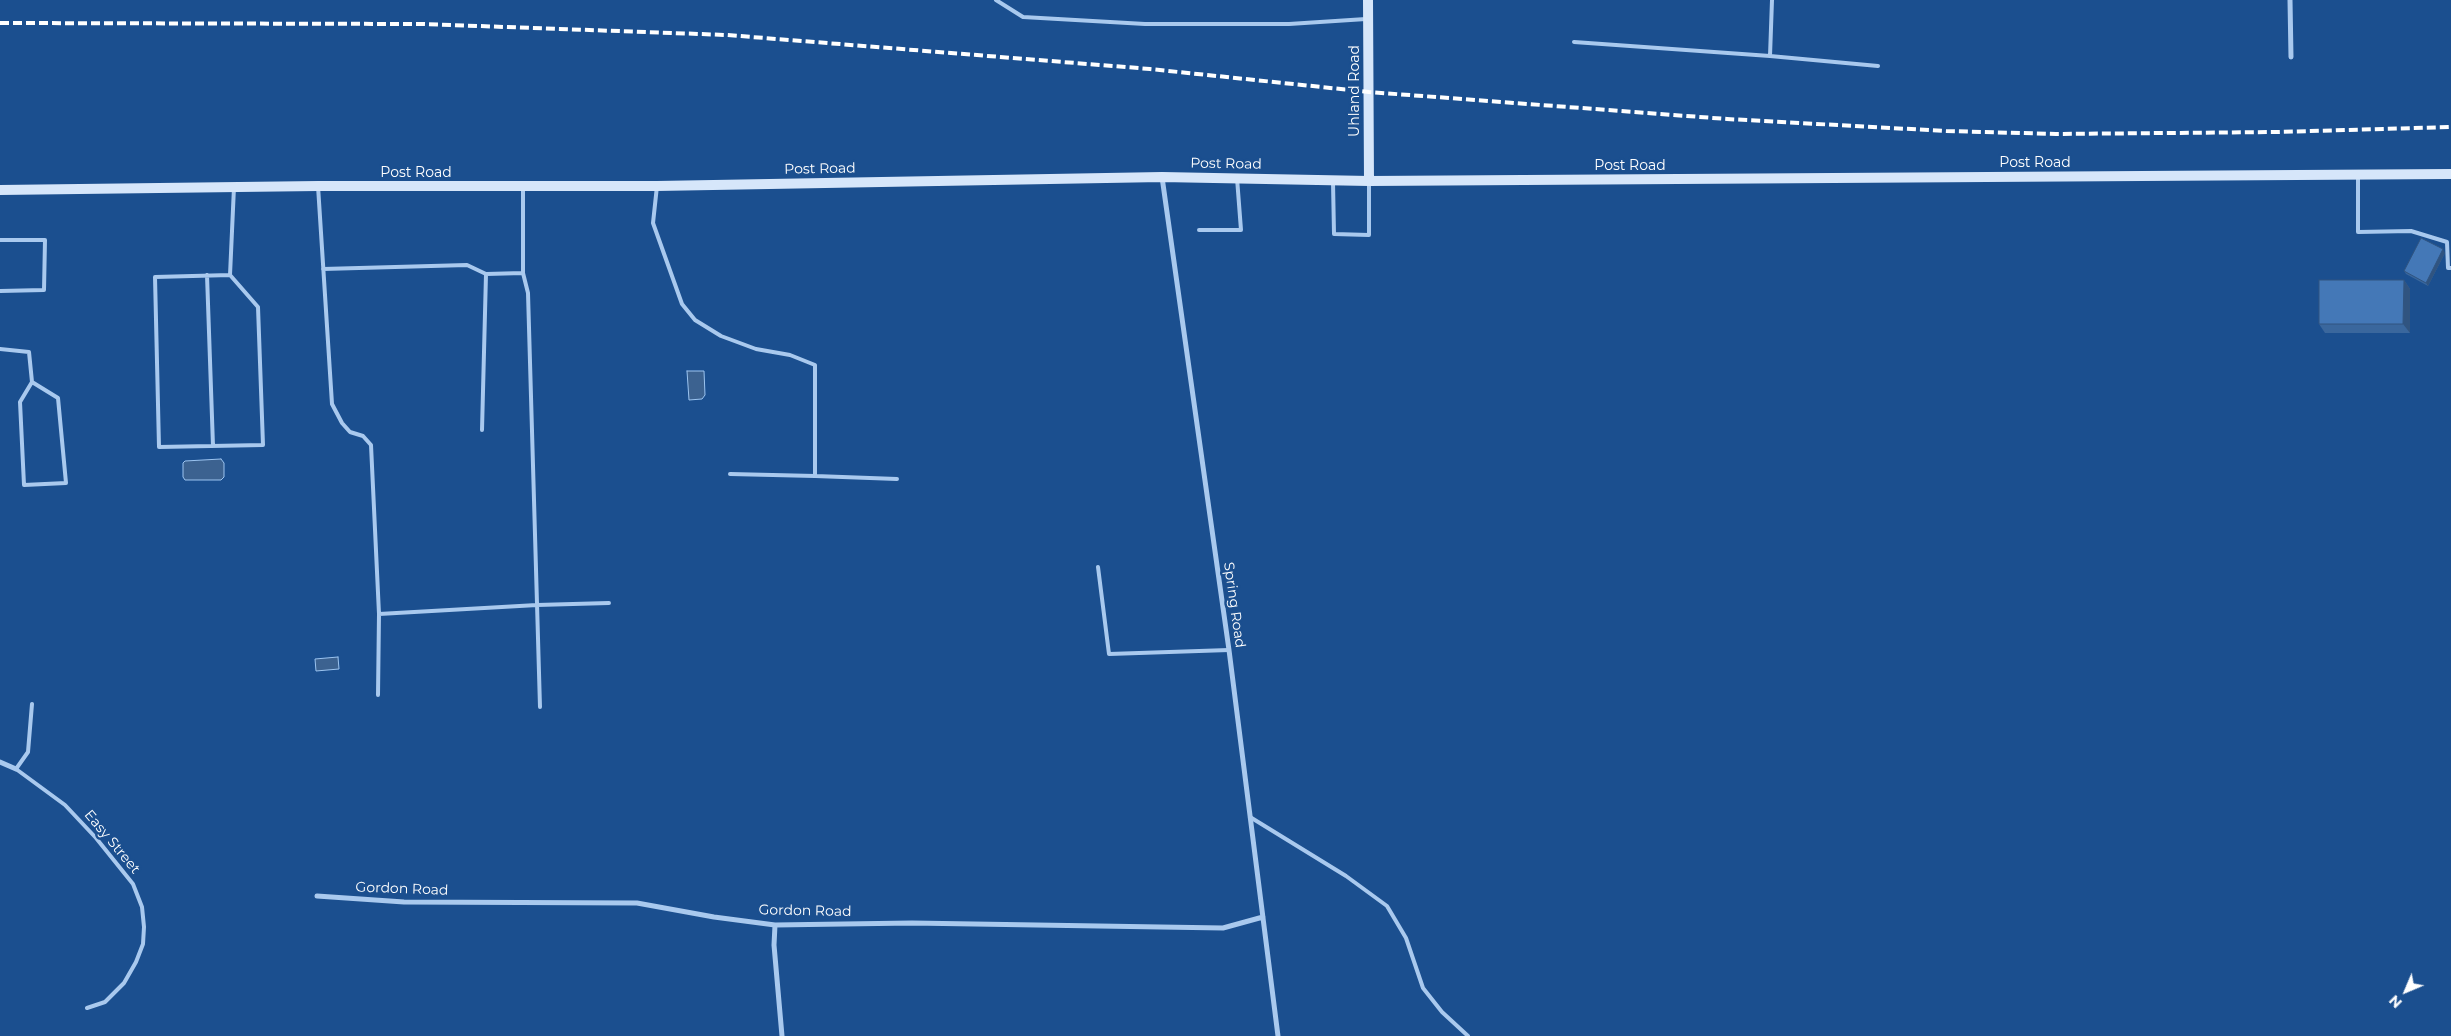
<!DOCTYPE html>
<html>
<head>
<meta charset="utf-8">
<style>
  body { margin:0 }
  #map { position:relative; width:2451px; height:1036px; overflow:hidden; background:#1b4f8f; font-family:Montserrat,sans-serif }
  canvas { display:block }
  .north { position:absolute; left:2381px; top:966px; width:50px; height:50px; -webkit-text-stroke:4px #1b4f8f; paint-order:stroke; rotate:225deg; font-size:14px; font-weight:700; line-height:20px; text-align:center; color:#fff }
  .north::after { content:''; display:block; margin:auto; width:18px; height:22px; background:#fff; clip-path:polygon(50% 0,100% 100%,50% 72%,0 100%) }
</style>
</head>
<body>
<div id="map">
<canvas width="2451" height="1036"></canvas>
<div class="north">N</div>
</div>
<script>
const context = document.querySelector('canvas').getContext('2d');
context.lineJoin = 'round';
function fill(path, color) {
  context.fillStyle = color;
  context.fill(path, 'evenodd');
}
function poly(rows) {
  const path = new Path2D();
  for (const r of rows) {
    path.moveTo(r[0], r[1]);
    for (let i = 2; i < r.length; i += 2) path.lineTo(r[i], r[i + 1]);
  }
  return path;
}
function strokePath(path, color, width, dash) {
  context.strokeStyle = color;
  context.lineWidth = width;
  context.lineCap = dash ? 'butt' : 'round';
  context.setLineDash(dash || []);
  context.stroke(path);
}
function write(font, color, halo, rows, align = 'center') {
  context.font = font + ' Montserrat,sans-serif';
  context.lineWidth = 5;
  context.setLineDash([]);
  context.textBaseline = 'middle';
  context.strokeStyle = halo;
  context.fillStyle = color;
  for (const [text, x, y, turn = 0] of rows) {
    context.save();
    context.translate(x, y);
    context.rotate((+turn || 0) * Math.PI / 180);
    context.textAlign = isNaN(turn) ? turn : align;
    if (halo) context.strokeText(text, 0, 0);
    context.fillText(text, 0, 0);
    context.restore();
  }
}
const water = poly([
  [687,371,704,371,705,395,702,399,689,400,687,371],
  [221,459,224,463,224,477,221,480,185,480,183,477,183,463,185,461,221,459],
  [338,657,339,669,316,671,315,659,338,657]
]);
fill(water, '#3c6290');
strokePath(water, '#9cc4f0', 1);
strokePath(poly([
  [996,0,1023,17,1145,24,1289,24,1366,19],
  [1574,42,1770,56,1772,0],
  [1770,56,1878,66],
  [2358,177,2358,232,2411,231,2447,242,2448,268,2451,268],
  [1333,182,1334,234,1369,235,1369,181],
  [318,186,332,404,342,423,350,432,363,436,371,445,379,614,378,695],
  [657,186,653,223,682,304,695,320,721,336,756,349,790,355,815,365,815,476,730,474],
  [523,187,523,273,528,293,540,707],
  [1199,230,1241,230,1237,178],
  [0,240,45,240,44,290,0,291],
  [323,269,467,265,486,274,523,273],
  [207,275,213,446],
  [230,275,155,277,159,447,263,445,258,307,230,275,234,187],
  [0,349,29,352,32,382,20,402,24,485,66,483,58,398,32,382],
  [482,430,486,274],
  [815,476,897,479],
  [1098,567,1109,654,1229,650],
  [379,614,537,605,609,603],
  [32,704,28,752,16,769,65,805,96,838,133,884,142,907,144,927,143,944,136,962,124,983,105,1002,87,1008],
  [1250,817,1346,876,1387,906,1406,938,1423,988,1442,1012,1468,1036]
]), '#a9c9ee', 4);
strokePath(poly([
  [2290,0,2291,57],
  [1162,177,1229,650,1278,1036],
  [0,762,16,769],
  [317,896,404,902,637,903,714,917,775,925,912,923,1223,928,1263,917],
  [775,925,774,945,782,1036]
]), '#a9c9ee', 5);
strokePath(poly([
  [1368,0,1369,181],
  [0,190,318,186,657,186,1162,177,1369,181,2451,174]
]), '#d6e6fa', 10);
strokePath(poly([
  [0,23,423,24,727,35,1150,69,1369,92,1727,119,1946,131,2056,134,2277,132,2451,127]
]), '#fff', 4, [9, 4]);
fill(poly([
  [2445,253,2428,286,2406,274,2404,271],
  [2404,280,2410,289,2410,333,2325,333,2319,324]
]), '#3a679d');
fill(poly([
  [2443,249,2445,253,2428,286,2426,283],
  [2404,280,2410,289,2410,333,2403,324]
]), '#305480');
const building = poly([
  [2421,238,2443,249,2426,283,2404,271,2421,238],
  [2319,280,2404,280,2403,324,2319,324,2319,280]
]);
fill(building, '#4478b7');
strokePath(building, '#305480', 1);
write('14px', '#fff', '#1b4f8f', [
  ["Uhland Road",1355,91,-90],
  ["Post Road",2035,163],
  ["Post Road",1226,164,1],
  ["Post Road",1630,166],
  ["Post Road",820,169,-1],
  ["Post Road",416,173],
  ["Spring Road",1234,605,82],
  ["Easy Street",112,842,50],
  ["Gordon Road",402,889,2],
  ["Gordon Road",805,911,1]
]);
</script>
</body>
</html>
